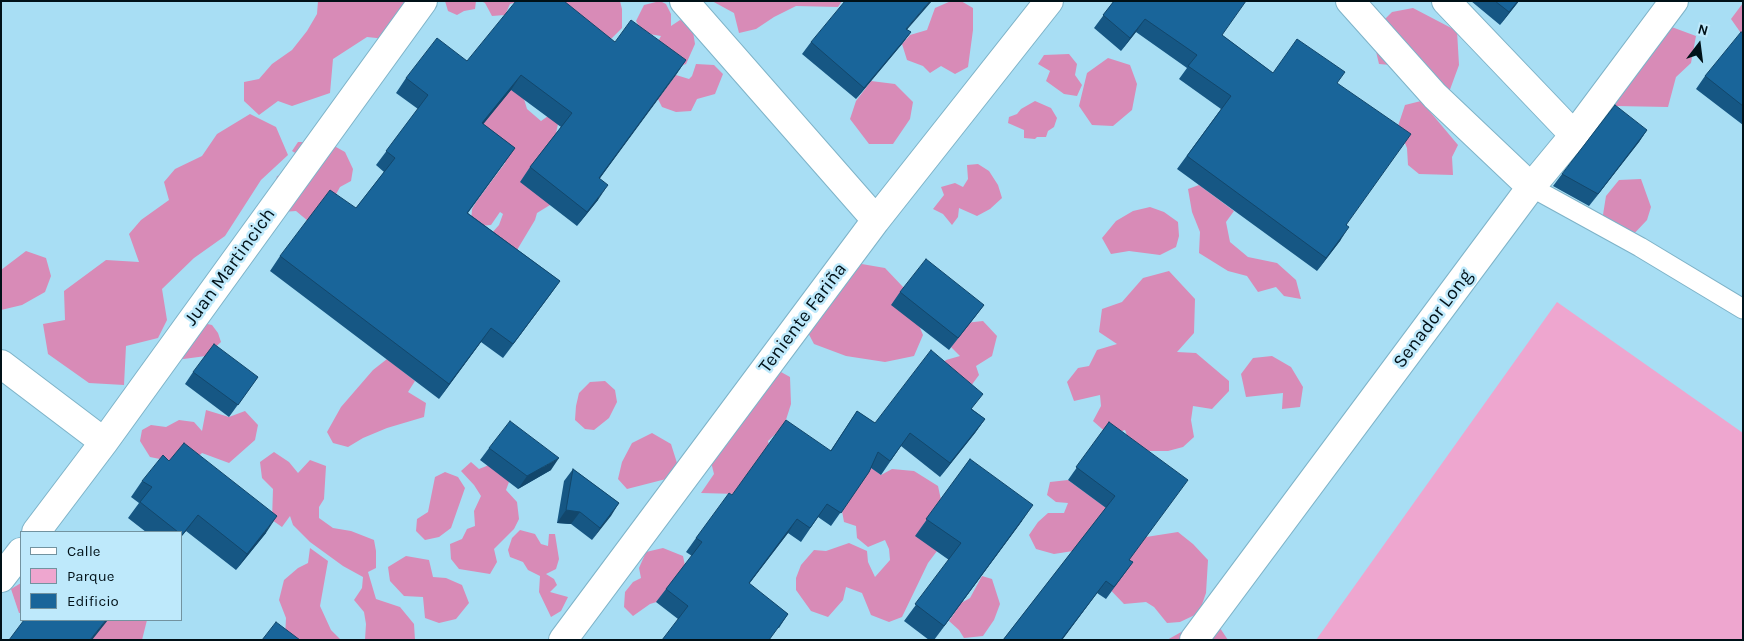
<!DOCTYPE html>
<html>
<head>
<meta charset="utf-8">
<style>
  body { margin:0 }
  #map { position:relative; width:1744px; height:641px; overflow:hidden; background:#a8def4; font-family:Karla,sans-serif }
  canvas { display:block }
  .frame { position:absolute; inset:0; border:2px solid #001118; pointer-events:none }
  .legend { position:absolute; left:20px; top:531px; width:162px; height:90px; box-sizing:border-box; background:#bee9fb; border:1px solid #7293a0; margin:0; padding:6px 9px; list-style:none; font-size:15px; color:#001118 }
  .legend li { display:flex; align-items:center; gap:10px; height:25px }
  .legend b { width:25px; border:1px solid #7293a0 }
  .north { position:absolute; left:1674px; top:20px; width:50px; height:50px; -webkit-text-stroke:4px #bee9fb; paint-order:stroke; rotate:15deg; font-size:14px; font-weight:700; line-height:20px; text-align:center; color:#001118 }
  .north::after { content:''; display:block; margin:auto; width:18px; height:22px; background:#001118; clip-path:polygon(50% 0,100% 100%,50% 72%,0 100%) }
</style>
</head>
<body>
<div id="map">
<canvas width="1744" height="641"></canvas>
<div class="frame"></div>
<ul class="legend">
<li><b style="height:6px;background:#fff"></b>Calle</li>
<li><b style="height:14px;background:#eea6cf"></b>Parque</li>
<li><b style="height:14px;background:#19659a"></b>Edificio</li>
</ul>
<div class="north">N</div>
</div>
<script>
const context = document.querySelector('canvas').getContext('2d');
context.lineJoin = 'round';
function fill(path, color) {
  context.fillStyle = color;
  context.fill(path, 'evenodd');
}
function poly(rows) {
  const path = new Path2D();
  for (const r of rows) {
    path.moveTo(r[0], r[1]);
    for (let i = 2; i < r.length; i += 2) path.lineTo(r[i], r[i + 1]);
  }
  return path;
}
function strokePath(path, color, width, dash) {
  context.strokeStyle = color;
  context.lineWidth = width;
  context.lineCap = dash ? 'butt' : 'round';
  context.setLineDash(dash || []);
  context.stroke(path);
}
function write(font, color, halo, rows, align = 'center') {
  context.font = font + ' Karla,sans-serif';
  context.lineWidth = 5;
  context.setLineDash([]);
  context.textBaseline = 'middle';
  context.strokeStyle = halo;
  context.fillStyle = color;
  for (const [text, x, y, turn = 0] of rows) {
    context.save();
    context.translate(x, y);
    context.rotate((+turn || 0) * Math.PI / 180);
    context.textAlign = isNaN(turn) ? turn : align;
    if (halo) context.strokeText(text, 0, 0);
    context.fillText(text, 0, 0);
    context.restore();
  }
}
fill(poly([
  [1557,302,1743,433,1743,640,1316,640]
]), '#eea6cf');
fill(poly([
  [318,1,407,1,386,39,367,37,333,59,330,93,292,106,278,101,259,115,244,101,244,82,259,79,272,64,292,50,307,31,317,14],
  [445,1,476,1,475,9,464,11,457,15,448,11],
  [481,1,520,1,510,4,505,15,492,16,485,3],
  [542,1,620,1,622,9,622,28,612,38,595,48],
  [660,1,666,4,671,14,671,26,680,20,692,25,695,44,686,64,674,68,656,45,661,36,643,33,636,21,644,5],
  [712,1,842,1,838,7,796,6,774,17,756,29,739,33,734,13],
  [951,1,961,1,973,8,973,30,968,67,955,74,941,66,930,73,923,66,907,60,902,44,910,35,927,30,935,8],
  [1743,3,1743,36,1731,19],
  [1413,8,1457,31,1459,65,1448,95,1403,66,1379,64,1374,43,1374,30,1392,12],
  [1669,26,1696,36,1691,63,1676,77,1668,107,1616,106,1612,91],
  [1069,54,1077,64,1075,75,1082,85,1077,96,1064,94,1046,81,1050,71,1038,64,1044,55],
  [1108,58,1130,65,1137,84,1132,110,1113,126,1092,125,1079,106,1087,73],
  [696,64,714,65,723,74,715,94,697,99,691,111,676,112,662,107,658,99,676,75,689,79,692,76],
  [506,72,524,99,527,109,541,121,551,114,559,119,552,153,550,205,537,213,535,220,517,250,490,235,499,225,503,214,500,212,491,225,479,226,471,223,472,209,476,202,505,163,475,140],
  [871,81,895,84,913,102,910,119,893,144,869,144,850,119,856,101],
  [1035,101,1051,108,1057,118,1054,127,1048,131,1046,137,1037,137,1035,139,1024,138,1024,130,1008,123,1009,117,1017,114,1021,109],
  [1421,101,1458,145,1452,157,1453,175,1419,174,1408,165,1407,148,1398,126,1405,105],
  [250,114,276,127,288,155,261,180,225,236,194,258,162,289,167,320,158,338,126,346,124,385,89,383,48,354,43,324,65,320,64,291,106,260,139,262,129,234,141,220,169,200,164,182,175,169,202,156,217,134],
  [298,142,327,142,345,152,353,169,351,181,340,187,334,198,308,221,296,211,282,212,272,195,277,176,296,171,305,159,292,151],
  [978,164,989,171,998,185,1002,198,990,209,977,216,959,208,958,217,952,225,943,214,933,209,944,195,941,187,955,183,963,187,968,179,967,165],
  [1641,179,1651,207,1647,220,1630,238,1602,221,1606,196,1619,180],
  [1199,185,1234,211,1226,222,1230,242,1248,257,1277,263,1296,280,1301,299,1284,296,1276,287,1258,292,1247,276,1228,271,1199,253,1200,232,1192,212,1188,189],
  [1150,207,1164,212,1178,222,1179,236,1176,247,1160,255,1129,251,1111,254,1102,238,1116,221,1133,211],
  [26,251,46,258,51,276,45,292,22,305,1,310,1,270],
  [850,262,885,268,904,288,923,335,914,356,885,362,846,356,814,344,804,325],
  [1169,271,1195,299,1194,333,1177,352,1196,353,1229,381,1229,391,1212,409,1193,406,1191,420,1194,437,1183,447,1168,451,1146,451,1130,443,1125,430,1109,435,1093,421,1101,406,1100,395,1074,401,1067,382,1078,368,1089,366,1097,350,1117,344,1099,332,1102,309,1122,302,1143,278],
  [193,321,212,325,218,333,221,342,206,356,176,360],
  [983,321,997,336,992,356,976,366,979,375,965,394,934,372,946,360,960,356,951,347,965,323],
  [1272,356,1291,367,1303,387,1300,407,1282,409,1283,393,1246,397,1241,374,1253,358],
  [387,359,415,381,408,392,426,403,424,417,387,428,363,438,348,447,333,443,327,432,341,407,373,370],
  [772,367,790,377,791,404,784,426,768,441,771,454,737,494,701,493,714,474,710,458],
  [605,381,615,390,617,402,609,418,594,430,585,429,575,420,576,406,579,393,590,382],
  [206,410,229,417,245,411,258,425,255,440,229,463,202,453,189,465,150,457,140,441,142,430,151,425,166,427,179,420,194,422,202,431],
  [652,433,671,444,677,463,666,479,627,489,618,479,622,462,632,443],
  [274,452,289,462,298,473,310,460,326,466,324,499,319,507,319,518,333,528,351,531,374,540,376,551,376,568,368,572,376,599,400,607,414,624,415,640,365,640,366,624,364,612,354,600,362,588,363,577,343,566,310,542,293,525,290,516,282,527,272,520,273,489,262,478,260,462],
  [471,462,479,469,489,465,506,475,509,482,506,490,517,502,519,519,514,529,494,549,497,562,490,574,459,569,451,559,450,544,462,539,467,529,475,526,474,511,481,496,474,485,461,471],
  [869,466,881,475,892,469,914,471,938,486,941,500,937,551,928,563,902,617,889,622,871,615,862,593,846,587,843,600,828,617,811,611,796,590,796,578,801,565,814,550,826,551,849,543,867,551,868,562,875,577,890,560,889,549,885,540,868,547,857,538,856,526,844,522,842,511],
  [445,472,458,477,465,488,451,528,439,537,425,540,416,531,417,519,428,512,435,477],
  [1068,480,1146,537,1178,532,1193,544,1208,560,1206,593,1199,613,1180,622,1167,623,1154,607,1146,602,1124,604,1073,551,1054,554,1036,549,1029,535,1038,522,1048,513,1064,513,1068,503,1056,502,1047,495,1050,482],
  [520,530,535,534,541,544,548,546,549,534,555,534,559,559,556,569,546,574,554,579,557,585,550,592,568,597,561,611,551,617,539,592,540,576,528,570,523,562,510,557,508,550,512,538],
  [310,548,328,561,320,606,331,630,341,640,288,640,285,638,286,618,279,600,284,580,298,568,308,563],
  [663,548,683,556,686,570,663,600,650,604,633,616,624,607,625,592,633,582,641,578,639,568,646,552],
  [406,556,429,560,433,577,446,578,462,585,469,603,456,619,439,623,425,618,423,597,404,596,390,581,388,567],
  [982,576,992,579,1000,604,994,620,983,636,964,638,959,630,949,621,961,603,970,598],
  [21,583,21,613,19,613,11,589],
  [1214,619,1228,640,1167,640,1199,622],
  [102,620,147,620,142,640,80,640]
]), '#d88bb7');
const lane = poly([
  [1531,187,1640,247,1743,309]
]);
const street = poly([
  [684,1,876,220],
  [1350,1,1435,96,1531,187],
  [1446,1,1574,135],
  [1,364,104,442],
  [36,532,104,442,423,1],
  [1,578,21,552],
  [563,640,876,220,1049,1],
  [1194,640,1531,187,1574,135,1674,1]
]);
strokePath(lane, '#7eb3c8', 21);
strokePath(street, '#7eb3c8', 30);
strokePath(lane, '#fff', 19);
strokePath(street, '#fff', 28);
fill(poly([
  [1114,1,1222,35,1273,73,1337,83,1347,225,1340,241,1317,271,1177,169,1221,109,1179,79,1187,68,1136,32,1121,51,1094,28],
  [1471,1,1519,1,1500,25],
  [907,30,911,32,902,44,856,99,802,54,811,42],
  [1743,33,1743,125,1696,89,1705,76],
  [615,42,686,60,600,178,598,200,577,226,520,182,530,167,561,127,511,90,483,124,515,148,468,213,560,281,503,358,481,342,439,399,270,271,280,256,356,208,384,172,376,165,418,109,396,93,406,78,467,61],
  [1647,130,1639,142,1589,206,1553,186,1562,174],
  [900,292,984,305,975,317,949,350,891,305],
  [193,372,258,377,229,417,185,384],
  [972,409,985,419,975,433,940,477,901,446,881,475,871,468,869,472,831,526,818,517,801,542,788,533,749,584,788,614,779,628,678,619,656,602,666,589,692,556,686,552,696,538,732,495,831,450,857,411,875,423],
  [1109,422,1129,560,1133,562,1106,599,1097,593,1062,640,1003,640,1106,508,1068,480],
  [489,448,551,470,518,489,480,460],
  [970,459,1022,521,934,640,929,640,904,621,949,560,915,536],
  [573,469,619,503,592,540,571,524,557,523,564,481],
  [142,481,266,533,236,570,186,531,181,537,181,532,146,532,128,518,139,503,131,497]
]), '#165784');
fill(poly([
  [930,1,932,1,898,40,906,29],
  [1518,1,1519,1,1500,25,1509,12],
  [1145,19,1136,32,1121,51,1130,38],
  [911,32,902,44,856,99,864,88],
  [686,60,676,75,589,193,599,178],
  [521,75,511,90,472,138,482,123],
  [1647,130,1639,142,1589,206,1598,194],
  [608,185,598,200,577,226,587,212],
  [1349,227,1340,241,1317,271,1326,258],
  [560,281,550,295,503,358,513,344],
  [491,328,481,342,439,399,449,384],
  [985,419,975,433,940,477,950,463],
  [559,458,551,470,518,489,527,476],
  [619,503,611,516,592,540,600,528],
  [1033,505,1022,521,934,640,944,626],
  [566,510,580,512,571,524,557,523],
  [198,515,186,531,181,537,181,536],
  [277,516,266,533,236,570,247,554],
  [797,519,788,533,739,597,749,583],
  [1106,581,1062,640,1061,640],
  [106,620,108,620,92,640,90,640]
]), '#12476c');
const building = poly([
  [516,1,564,1,615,42,631,20,686,60,599,178,608,185,587,212,530,167,572,113,521,75,482,123,515,148,467,213,560,281,513,344,491,328,449,384,280,256,330,190,356,208,395,158,386,151,428,95,406,78,437,38,467,61,516,1],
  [845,1,930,1,906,29,911,32,864,88,811,42,845,1],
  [1114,1,1246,1,1222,35,1273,73,1297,39,1345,72,1337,83,1411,134,1346,225,1349,227,1326,258,1187,156,1231,96,1188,66,1197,55,1145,19,1130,38,1103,15,1114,1],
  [1495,1,1518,1,1509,12,1495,1],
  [1741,32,1743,33,1743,106,1705,76,1741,32],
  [1615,105,1647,130,1598,194,1562,174,1615,105],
  [926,259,984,305,958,338,900,292,926,259],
  [214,344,258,377,238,405,193,372,214,344],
  [931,350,983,394,971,409,985,419,950,463,910,433,890,461,878,452,869,472,841,513,827,504,810,528,797,519,749,583,788,614,769,640,662,640,688,606,666,589,702,542,696,538,729,493,732,495,786,420,831,451,857,411,875,423,931,350],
  [510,421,559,458,527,476,489,448,510,421],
  [1109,422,1188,480,1129,560,1133,562,1114,587,1106,581,1061,640,1003,640,1115,496,1076,467,1109,422],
  [184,443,277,516,247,554,198,515,182,535,181,532,178,532,140,502,152,487,142,481,163,455,169,461,184,443],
  [970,459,1033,505,944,626,915,604,961,543,926,519,970,459],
  [573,469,619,503,600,528,580,512,566,510,573,469],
  [24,620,106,620,90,640,9,640,24,620],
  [276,622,300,640,262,640,276,622]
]);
fill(building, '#19659a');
strokePath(building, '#12476c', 1);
write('19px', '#001118', '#bee9fb', [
  ["Juan Martincich",230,267,-54],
  ["Teniente Fariña",803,318,-53],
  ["Senador Long",1433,319,-53]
]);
</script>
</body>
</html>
